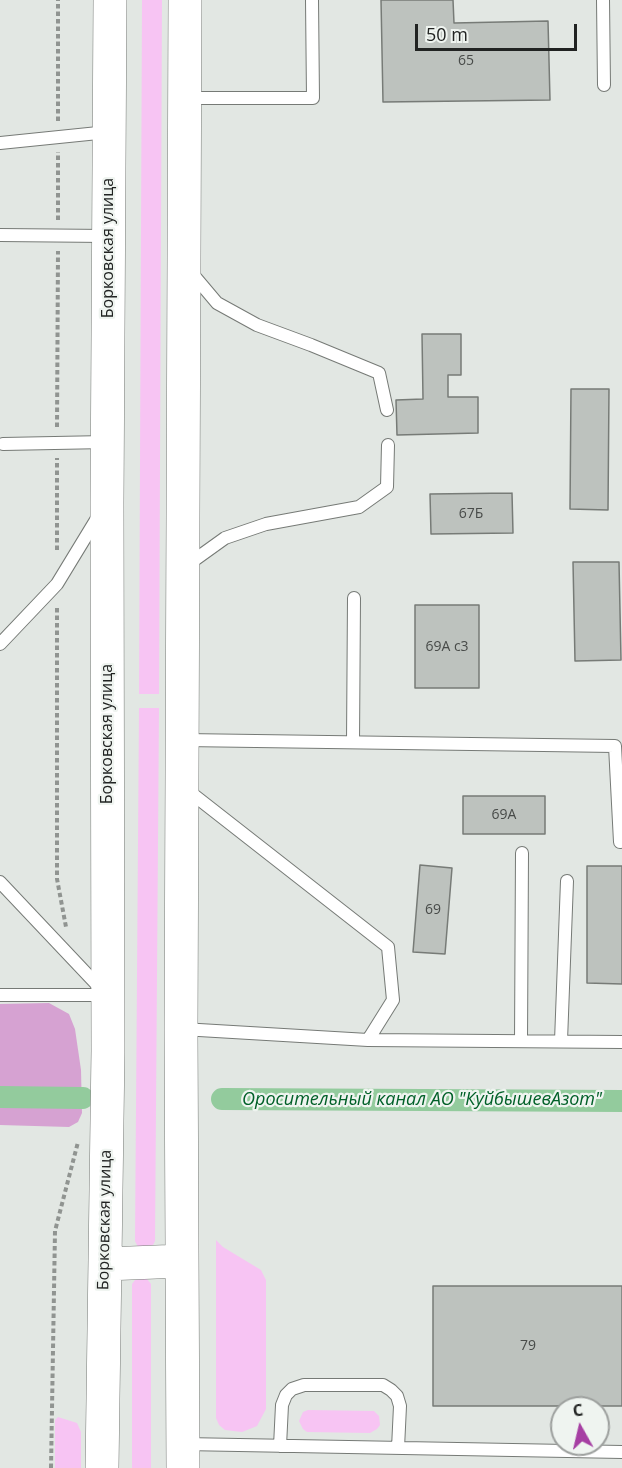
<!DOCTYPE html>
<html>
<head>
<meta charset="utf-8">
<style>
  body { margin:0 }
  #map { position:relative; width:622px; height:1468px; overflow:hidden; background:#e2e7e3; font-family:"Open Sans",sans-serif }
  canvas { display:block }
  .north { position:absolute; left:550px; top:1396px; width:60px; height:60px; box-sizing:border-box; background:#eff4f0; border:2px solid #9da09e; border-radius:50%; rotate:352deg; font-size:16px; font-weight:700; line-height:24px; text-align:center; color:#212322 }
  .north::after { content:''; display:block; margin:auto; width:21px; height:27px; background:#a63fa3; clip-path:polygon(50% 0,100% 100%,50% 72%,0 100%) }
  .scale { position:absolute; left:415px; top:24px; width:162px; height:27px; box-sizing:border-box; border:3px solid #212322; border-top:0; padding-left:8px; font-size:18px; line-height:21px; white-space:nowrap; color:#212322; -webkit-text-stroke:4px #eff4f0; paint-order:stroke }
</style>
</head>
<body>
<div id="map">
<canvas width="622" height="1468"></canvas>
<div class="north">С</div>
<div class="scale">50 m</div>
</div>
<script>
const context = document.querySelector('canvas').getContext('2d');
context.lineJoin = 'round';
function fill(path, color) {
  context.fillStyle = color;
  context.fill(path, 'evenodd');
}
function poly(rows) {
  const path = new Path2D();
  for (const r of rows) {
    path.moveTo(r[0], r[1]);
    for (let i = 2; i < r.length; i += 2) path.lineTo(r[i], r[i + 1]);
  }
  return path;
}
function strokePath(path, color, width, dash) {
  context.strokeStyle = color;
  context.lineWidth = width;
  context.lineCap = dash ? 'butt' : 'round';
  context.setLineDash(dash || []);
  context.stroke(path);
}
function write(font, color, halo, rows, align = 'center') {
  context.font = font + ' "Open Sans",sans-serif';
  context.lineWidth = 4.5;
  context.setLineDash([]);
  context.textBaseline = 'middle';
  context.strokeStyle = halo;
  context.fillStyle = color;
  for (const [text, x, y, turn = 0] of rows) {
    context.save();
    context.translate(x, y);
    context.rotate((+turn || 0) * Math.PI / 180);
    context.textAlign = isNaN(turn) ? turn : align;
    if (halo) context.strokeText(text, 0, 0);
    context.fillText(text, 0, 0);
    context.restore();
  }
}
fill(poly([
  [142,0,162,0,159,694,139,694],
  [139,708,159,708,155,1241,152,1247,138,1247,135,1241],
  [216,1240,223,1247,261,1270,266,1280,266,1409,257,1426,242,1432,225,1430,219,1425,216,1418],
  [141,1278,147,1279,151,1284,151,1468,132,1468,132,1284,135,1280],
  [308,1410,374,1411,379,1416,380,1425,377,1429,370,1433,307,1432,303,1429,299,1421,303,1412],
  [58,1417,77,1423,81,1432,81,1468,55,1468,55,1420]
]), '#f7c4f3');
fill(poly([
  [49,1003,69,1014,75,1029,81,1070,82,1113,78,1122,69,1127,0,1125,0,1004]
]), '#d6a2d2');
strokePath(poly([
  [0,1097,83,1098],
  [222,1099,622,1101]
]), '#93cb9d', 22);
const building = poly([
  [381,0,453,0,454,23,548,21,550,100,383,102,381,0],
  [422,334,461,334,461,375,448,375,448,397,478,397,478,433,397,435,396,400,423,399,422,334],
  [571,389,609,389,608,510,570,509,571,389],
  [512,493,513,533,431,534,430,494,512,493],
  [573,562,619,562,621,660,575,661,573,562],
  [415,605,479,605,479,688,415,688,415,605],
  [463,796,545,796,545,834,463,834,463,796],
  [420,865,452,868,445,954,413,952,420,865],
  [587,866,622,866,622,984,587,983,587,866],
  [433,1286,622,1286,622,1406,433,1406,433,1286]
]);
fill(building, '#bdc2be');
strokePath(building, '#777b77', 1.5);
const lane = poly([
  [603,0,604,85],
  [185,98,313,98,312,0],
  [0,143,108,132],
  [0,235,107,236],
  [190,271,217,303,257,325,311,345,379,373,387,410],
  [3,444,106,442],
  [186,566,225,538,266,524,359,507,387,487,388,445],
  [0,644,57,584,99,515],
  [184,740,615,746,620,842],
  [353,742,354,598],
  [186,789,388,947,393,1000,368,1040],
  [0,882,102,990],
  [0,995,106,995],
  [182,1029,368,1040,622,1042],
  [521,1041,522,853],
  [561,1041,567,881],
  [184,1444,622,1452],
  [280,1446,282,1405,286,1395,292,1389,304,1385,383,1385,391,1390,397,1396,400,1406,398,1448]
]);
const secondary = poly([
  [105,1264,182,1261],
  [102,1468,108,1051,107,502,110,0],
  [183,1468,181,1029,185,0]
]);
strokePath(lane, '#767a76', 14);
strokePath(secondary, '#767a76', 34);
strokePath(poly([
  [58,121,58,0],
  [58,220,58,152],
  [57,427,58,251],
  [57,550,57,458],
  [57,608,57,879,66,927],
  [51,1468,55,1231,78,1142]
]), '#909491', 4, [4.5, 3]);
strokePath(lane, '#fff', 12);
strokePath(secondary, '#fff', 33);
write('14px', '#484b49', null, [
  ["65",466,61],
  ["67Б",471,514],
  ["69А с3",447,647],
  ["69А",504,815],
  ["69",433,910],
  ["79",528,1346]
]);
write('16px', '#212322', '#eff4f0', [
  ["Борковская улица",108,248,-90],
  ["Борковская улица",107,734,-90],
  ["Борковская улица",105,1220,-89]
]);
write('italic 18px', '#016028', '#eff4f0', [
  ["Оросительный канал АО \"КуйбышевАзот\"",422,1100]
]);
</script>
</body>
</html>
